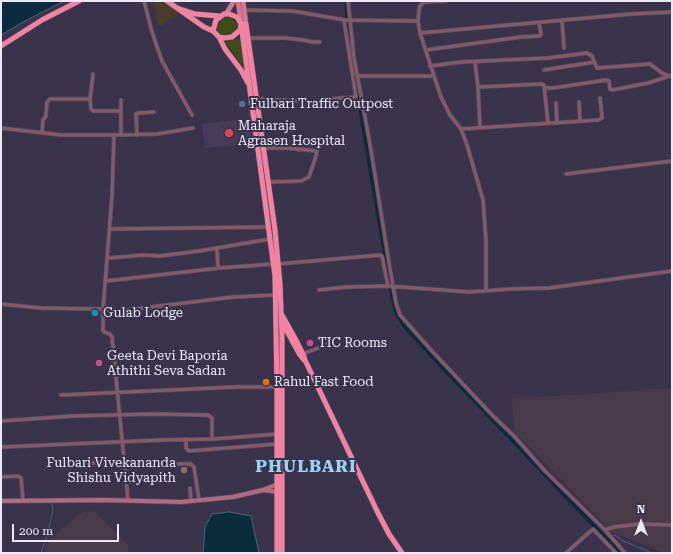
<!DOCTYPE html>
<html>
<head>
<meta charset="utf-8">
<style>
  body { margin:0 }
  #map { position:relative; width:673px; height:554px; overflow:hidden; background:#3a334c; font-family:"Roboto Serif",serif }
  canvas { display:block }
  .frame { position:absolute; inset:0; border:2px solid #ede9f9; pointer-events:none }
  .north { position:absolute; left:621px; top:502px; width:40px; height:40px; -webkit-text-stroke:3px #3a334c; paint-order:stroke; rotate:0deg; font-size:11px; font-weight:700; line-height:16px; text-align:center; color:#ede9f9 }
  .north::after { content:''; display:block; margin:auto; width:14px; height:18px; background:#ede9f9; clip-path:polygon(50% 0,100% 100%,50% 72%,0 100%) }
  .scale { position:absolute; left:12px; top:524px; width:107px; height:18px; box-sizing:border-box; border:2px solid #ede9f9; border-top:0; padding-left:5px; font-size:12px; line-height:14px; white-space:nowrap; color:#ede9f9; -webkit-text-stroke:3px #3a334c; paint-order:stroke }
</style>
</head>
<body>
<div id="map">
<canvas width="673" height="554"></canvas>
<div class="frame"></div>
<div class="north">N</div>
<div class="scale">200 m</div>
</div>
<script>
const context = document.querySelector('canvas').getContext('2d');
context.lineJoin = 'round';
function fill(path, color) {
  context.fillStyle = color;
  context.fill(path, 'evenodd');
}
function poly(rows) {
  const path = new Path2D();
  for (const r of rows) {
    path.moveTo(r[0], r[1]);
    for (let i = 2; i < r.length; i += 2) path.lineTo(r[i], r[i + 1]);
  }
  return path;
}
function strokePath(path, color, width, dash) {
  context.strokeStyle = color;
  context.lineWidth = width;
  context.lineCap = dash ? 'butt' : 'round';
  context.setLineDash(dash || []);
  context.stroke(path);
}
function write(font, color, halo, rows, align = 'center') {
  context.font = font + ' "Roboto Serif",serif';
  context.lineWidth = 4;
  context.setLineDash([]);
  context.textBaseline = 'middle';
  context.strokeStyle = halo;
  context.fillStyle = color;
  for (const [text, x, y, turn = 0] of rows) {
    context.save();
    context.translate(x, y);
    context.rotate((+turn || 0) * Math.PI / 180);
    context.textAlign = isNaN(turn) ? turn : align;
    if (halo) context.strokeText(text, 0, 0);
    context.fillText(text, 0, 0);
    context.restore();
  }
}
fill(poly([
  [154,1,164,1,179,13,161,26,157,23]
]), '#4a3d2e');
fill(poly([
  [672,388,672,553,666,553,612,532,514,431,512,399],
  [94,511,128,545,128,553,45,553,45,547,50,539,82,512]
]), '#483a48');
fill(poly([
  [252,118,256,143,205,148,202,124]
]), '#443c5a');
fill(poly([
  [227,18,231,18,235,21,237,25,237,29,230,34,222,35,218,33,217,27,222,20],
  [239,39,240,40,244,68,225,42]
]), '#3d4d18');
const water = poly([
  [1,1,64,1,23,22,1,35,1,1],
  [229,512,251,516,259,553,203,553,205,527,212,514,229,512]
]);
fill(water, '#0b2c3c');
strokePath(water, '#4f6575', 1);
strokePath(poly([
  [613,536,615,535,621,540,652,553],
  [41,553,47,536,53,510,52,504]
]), '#4f6575', 1);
strokePath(poly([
  [346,1,351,51,361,114,392,296,397,315,405,327,445,370,620,553]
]), '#0b2c3c', 4);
const street = poly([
  [144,1,152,32,162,61,192,115],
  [348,1,354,58,370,144,390,269,396,303,400,315,431,350,493,416,514,436,545,471,605,530,625,553],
  [244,10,292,11,345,20,418,21,420,33,441,97,450,115,461,129,598,120,602,118,602,116,600,98],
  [562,20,564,48],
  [418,21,419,10,420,6,424,2,446,1],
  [420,33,631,14,672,12],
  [248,38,285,38,303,40,312,42,320,42],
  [426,50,521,37,540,36,541,34,539,23],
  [475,62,478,87,542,84,544,85,548,123],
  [430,66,461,62,548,58,587,53,592,56,597,68,650,64,662,73,670,76,672,75],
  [544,70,594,62],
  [358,76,434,76],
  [478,87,480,127],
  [545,88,553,88,606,80,609,81,610,89,612,90,648,83,670,76],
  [257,99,324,102,329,99,356,97,344,20],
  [90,100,93,74],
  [121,100,121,135],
  [579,102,580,121],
  [556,103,557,123],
  [1,128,61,135,114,135,157,134,193,128],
  [461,129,467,145,483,200,486,241,486,291],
  [42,133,43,120,46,116,47,102,50,99,88,99,90,100,91,109,93,111,121,111],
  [114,135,112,196,103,310,103,330,104,332,110,334,112,337,128,500],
  [137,135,136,114,139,113,154,112],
  [263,148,287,148,317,151],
  [566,174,672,161],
  [268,182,301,181,309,177,316,156,319,138],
  [110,229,269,227],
  [217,248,218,268],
  [108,258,143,255,160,256,199,251,270,239],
  [278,264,380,255,382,256,388,286],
  [106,281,220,268,273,264],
  [319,290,346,287,388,286,469,292,510,289,549,288,672,271],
  [1,304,41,308,100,309,118,311,233,297,275,295],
  [303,354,328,344],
  [61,395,236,387,277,387],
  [1,421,73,416,152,414,208,415,212,418,212,439],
  [186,439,186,448,189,451,277,444],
  [1,447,162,440,214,439,277,434],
  [85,463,124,463],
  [124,464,191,464,194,467,199,500],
  [1,477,18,476,21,478,23,500],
  [190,488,191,501],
  [605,530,614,527,639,524,672,525],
  [566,553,593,529,616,553]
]);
const secondary = poly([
  [263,490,278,492],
  [1,501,105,500,181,502,233,497,263,490,278,484]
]);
const primary = poly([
  [238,1,241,22],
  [243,1,246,24],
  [226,14,234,1]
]);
const highway = poly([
  [167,1,177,8],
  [224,14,229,14,237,17,241,24,240,30,232,37,223,38,219,37,213,31,216,20,224,14],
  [213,31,204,27,177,8,195,14,219,16],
  [219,37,225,49,241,70,248,83],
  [1,46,42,20,79,1],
  [282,315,297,342,303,354,305,360,377,511,389,534,402,553],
  [283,324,300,355,304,360],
  [277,553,277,387,275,276,241,24,246,24,275,230,280,284,282,335,282,553]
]);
strokePath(street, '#575068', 4.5);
strokePath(secondary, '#575068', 5.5);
strokePath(primary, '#575068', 6);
strokePath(highway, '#575068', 6);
strokePath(street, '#885964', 3);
strokePath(secondary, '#b36a7d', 4);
strokePath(primary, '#d5778f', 4.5);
strokePath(highway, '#f382a0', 5);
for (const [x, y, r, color] of [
  [242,104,4,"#5c6f8a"],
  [229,133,5,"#e0444e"],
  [95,313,4,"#0f9aa8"],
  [310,343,4,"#d1479c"],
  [99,363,4,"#d1479c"],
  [266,382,4,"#e8710a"],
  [184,470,4,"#8d6e63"]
]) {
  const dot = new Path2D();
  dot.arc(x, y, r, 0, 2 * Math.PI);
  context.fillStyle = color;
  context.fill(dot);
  strokePath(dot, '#3a334c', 1.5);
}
write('13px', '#ede9f9', '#3a334c', [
  ["Fulbari Traffic Outpost",250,104],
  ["Maharaja",238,126],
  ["Agrasen Hospital",238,141],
  ["Gulab Lodge",103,313],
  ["TIC Rooms",318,343],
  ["Geeta Devi Baporia",107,356],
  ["Athithi Seva Sadan",107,371],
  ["Rahul Fast Food",274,382],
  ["Fulbari Vivekananda",176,463,"right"],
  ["Shishu Vidyapith",176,478,"right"]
], 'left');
context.letterSpacing = '1px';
write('bold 17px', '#95d4f6', '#3a334c', [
  ["PHULBARI",306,467]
]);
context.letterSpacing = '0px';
</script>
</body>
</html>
